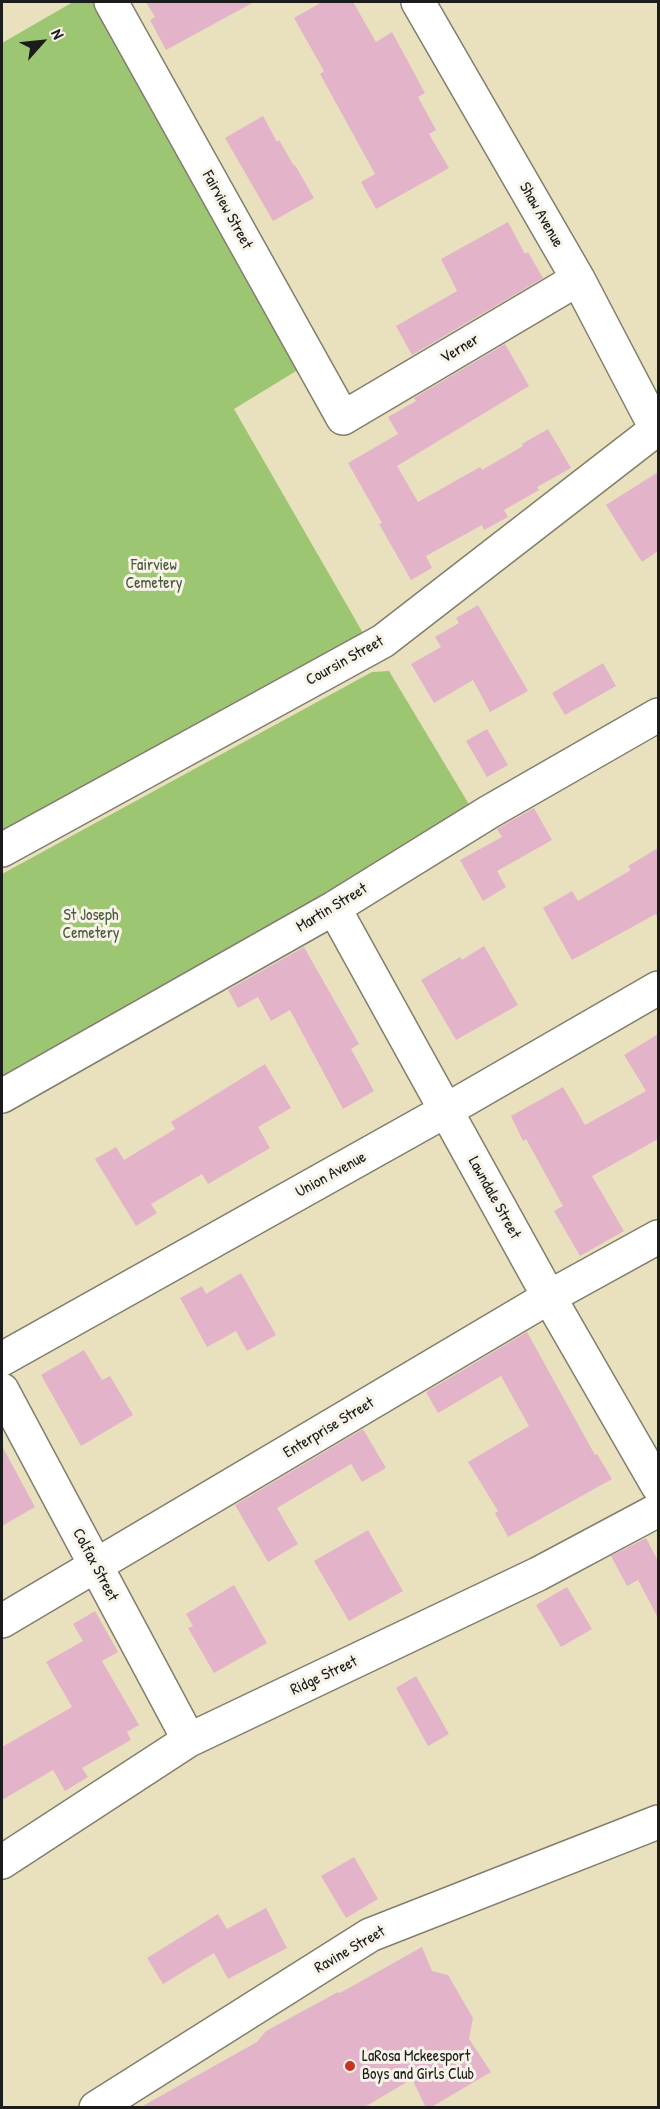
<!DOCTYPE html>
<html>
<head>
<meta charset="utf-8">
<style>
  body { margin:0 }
  #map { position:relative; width:660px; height:2109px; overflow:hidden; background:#e9e1be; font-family:"Patrick Hand",sans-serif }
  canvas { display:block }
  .frame { position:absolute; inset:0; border:3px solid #1c1c1c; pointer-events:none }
  .north { position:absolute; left:12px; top:12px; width:60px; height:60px; -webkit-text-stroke:4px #f7f3e8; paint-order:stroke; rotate:63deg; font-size:16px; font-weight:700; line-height:24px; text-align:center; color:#1c1c1c }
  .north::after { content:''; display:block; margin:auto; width:21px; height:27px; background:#1c1c1c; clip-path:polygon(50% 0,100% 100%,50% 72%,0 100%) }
</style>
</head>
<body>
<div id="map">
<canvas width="660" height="2109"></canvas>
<div class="frame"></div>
<div class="north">N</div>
</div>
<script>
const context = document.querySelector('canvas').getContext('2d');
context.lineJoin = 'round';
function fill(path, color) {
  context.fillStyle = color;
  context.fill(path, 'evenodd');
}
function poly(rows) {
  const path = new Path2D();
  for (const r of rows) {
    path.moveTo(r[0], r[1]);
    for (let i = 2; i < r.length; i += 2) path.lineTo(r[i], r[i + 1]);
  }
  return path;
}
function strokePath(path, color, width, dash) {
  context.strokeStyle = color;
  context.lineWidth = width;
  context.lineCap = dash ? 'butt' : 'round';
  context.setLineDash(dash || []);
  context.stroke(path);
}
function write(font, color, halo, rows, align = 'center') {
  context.font = font + ' "Patrick Hand",sans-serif';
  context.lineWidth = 6;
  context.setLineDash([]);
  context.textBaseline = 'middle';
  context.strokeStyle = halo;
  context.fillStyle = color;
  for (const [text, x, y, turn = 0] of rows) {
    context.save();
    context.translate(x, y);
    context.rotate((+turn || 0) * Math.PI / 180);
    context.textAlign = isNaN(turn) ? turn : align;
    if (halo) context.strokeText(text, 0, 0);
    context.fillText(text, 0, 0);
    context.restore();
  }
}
fill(poly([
  [73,2,96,2,301,368,234,409,363,633,2,833,2,43],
  [389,671,473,811,2,1077,2,874,372,672]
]), '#9dc673');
fill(poly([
  [146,2,254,2,166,50,150,20,155,17],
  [322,2,353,2,376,42,392,32,425,93,418,97,436,130,429,134,449,168,376,209,361,182,375,174,320,74,324,71,294,18],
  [263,116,277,142,279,140,294,166,295,165,314,198,273,221,225,138],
  [508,222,525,254,528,252,543,278,412,355,396,326,457,291,441,259],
  [505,344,529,386,397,466,418,502,480,467,482,470,523,446,522,444,548,429,571,468,537,487,539,490,504,510,508,517,484,530,482,525,426,556,432,568,411,580,379,524,382,523,348,463,398,434,388,417,416,401,414,398],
  [658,472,658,551,642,562,606,505],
  [478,605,528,691,490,712,473,680,434,703,411,664,441,647,435,637,459,623,456,618],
  [603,663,616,686,565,715,552,693],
  [487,729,508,765,487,777,466,741],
  [534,808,552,840,497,871,506,887,483,901,460,860,502,837,497,829],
  [658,848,658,919,656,914,572,960,543,908,572,891,578,901,631,870,628,866],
  [484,946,518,1005,456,1040,421,980,460,957,462,960],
  [304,947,359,1044,351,1049,374,1091,343,1109,290,1010,271,1021,258,997,238,1008,228,990],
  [658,1034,658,1139,592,1176,624,1231,580,1256,554,1211,563,1206,526,1139,523,1141,511,1116,563,1087,585,1125,646,1091,624,1055],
  [265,1064,291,1108,258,1127,270,1148,208,1184,202,1174,151,1204,157,1213,136,1226,95,1159,116,1147,124,1160,175,1129,171,1122],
  [241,1273,276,1335,247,1351,236,1331,207,1347,180,1298,202,1286,206,1294],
  [527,1332,595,1455,597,1454,612,1479,508,1537,495,1513,498,1511,468,1462,529,1426,501,1376,438,1413,426,1392],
  [84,1350,102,1380,110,1376,133,1415,81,1446,41,1375],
  [363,1429,386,1468,362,1482,351,1464,277,1508,298,1544,268,1562,235,1505],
  [2,1446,35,1507,2,1526],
  [368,1530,403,1591,349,1621,314,1561],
  [646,1538,658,1561,658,1618,638,1580,627,1586,611,1556],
  [234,1585,267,1643,214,1673,188,1628,193,1626,186,1614],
  [567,1587,592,1629,561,1647,536,1605],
  [95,1611,118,1652,102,1661,139,1725,127,1732,131,1740,82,1768,88,1777,65,1791,53,1770,2,1800,2,1747,72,1707,46,1662,83,1641,73,1624],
  [416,1676,449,1734,428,1746,396,1688],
  [354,1857,378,1899,346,1918,321,1876],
  [266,1908,287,1948,228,1979,214,1953,163,1984,147,1958,218,1914,227,1929],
  [422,1947,432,1971,448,1975,473,2018,469,2039,491,2072,430,2108,426,2108,412,2079,363,2108,139,2108,257,2042,266,2031,338,1992,340,1993]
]), '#e3b3ca');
const street = poly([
  [111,2,343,418,578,279],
  [418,2,578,279,658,432],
  [2,850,383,641,658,428],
  [334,908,549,1297,658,1486],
  [2,1096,334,908,489,812,658,715],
  [2,1359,445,1111,658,988],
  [2,1390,189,1740],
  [2,1621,549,1297,658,1237],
  [2,1862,189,1740,538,1574,658,1510],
  [96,2108,370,1935,658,1822]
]);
strokePath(street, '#827e6d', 36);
strokePath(street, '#fff', 33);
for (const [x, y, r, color] of [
  [350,2066,6,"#c8321e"]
]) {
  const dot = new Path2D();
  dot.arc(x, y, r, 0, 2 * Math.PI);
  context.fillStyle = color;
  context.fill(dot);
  strokePath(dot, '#f7f3e8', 2);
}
write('16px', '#1c1c1c', '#f7f3e8', [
  ["Fairview Street",227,210,61],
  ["Shaw Avenue",541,215,60],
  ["Verner",460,349,-31],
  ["Coursin Street",345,661,-29],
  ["Martin Street",332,908,-31],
  ["Union Avenue",331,1175,-29],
  ["Lawndale Street",494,1198,61],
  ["Enterprise Street",329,1428,-31],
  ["Colfax Street",95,1565,62],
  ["Ridge Street",324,1676,-25],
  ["Ravine Street",350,1950,-30]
]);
write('16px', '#49583a', '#f7f3e8', [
  ["Fairview",154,566],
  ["Cemetery",154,584],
  ["St Joseph",91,916],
  ["Cemetery",91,934]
]);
write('16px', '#1c1c1c', '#f7f3e8', [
  ["LaRosa Mckeesport",362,2057],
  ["Boys and Girls Club",362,2075]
], 'left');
</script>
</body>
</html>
